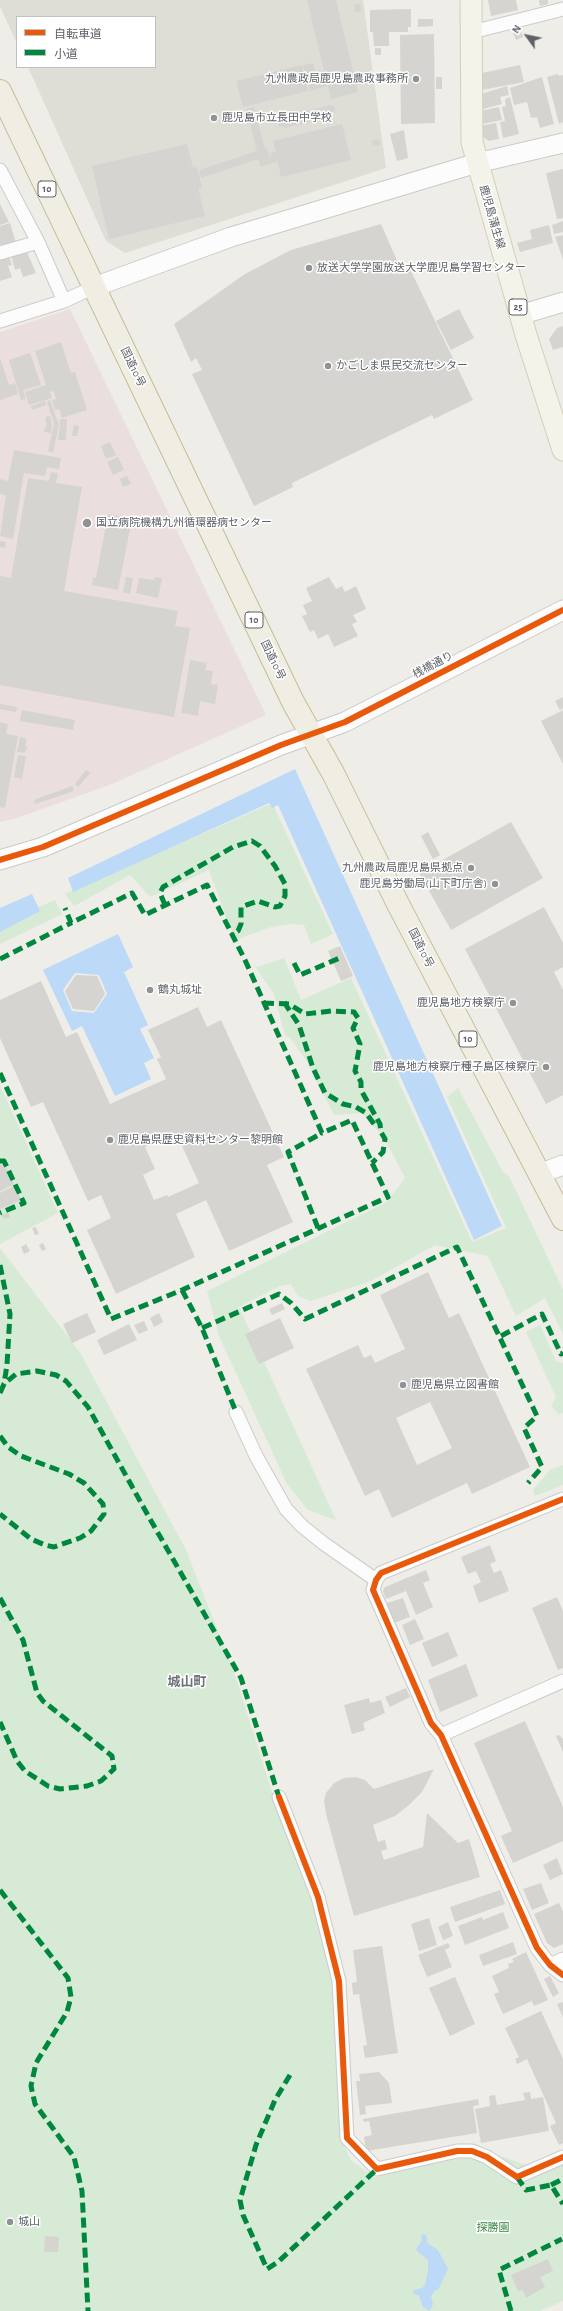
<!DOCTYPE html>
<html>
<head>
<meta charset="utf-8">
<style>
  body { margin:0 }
  #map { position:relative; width:563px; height:2311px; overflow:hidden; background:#eeede8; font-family:"Alegreya Sans","Noto Sans JP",sans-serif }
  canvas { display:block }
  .legend { position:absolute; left:16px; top:16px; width:140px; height:52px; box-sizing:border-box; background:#fff; border:1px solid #bfc0c2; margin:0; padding:5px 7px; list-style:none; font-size:12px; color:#5e6167 }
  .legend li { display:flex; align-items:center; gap:8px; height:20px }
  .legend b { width:20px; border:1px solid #bfc0c2 }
  .north { position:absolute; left:507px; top:16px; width:40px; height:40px; -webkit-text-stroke:3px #fff; paint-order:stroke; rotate:303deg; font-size:11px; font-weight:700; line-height:16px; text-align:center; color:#5e6167 }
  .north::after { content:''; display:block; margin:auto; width:14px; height:18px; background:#5e6167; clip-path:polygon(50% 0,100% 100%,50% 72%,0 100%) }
</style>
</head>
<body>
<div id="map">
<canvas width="563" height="2311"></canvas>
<ul class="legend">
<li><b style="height:5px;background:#e8590c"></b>自転車道</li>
<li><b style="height:5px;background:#00873e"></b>小道</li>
</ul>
<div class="north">N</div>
</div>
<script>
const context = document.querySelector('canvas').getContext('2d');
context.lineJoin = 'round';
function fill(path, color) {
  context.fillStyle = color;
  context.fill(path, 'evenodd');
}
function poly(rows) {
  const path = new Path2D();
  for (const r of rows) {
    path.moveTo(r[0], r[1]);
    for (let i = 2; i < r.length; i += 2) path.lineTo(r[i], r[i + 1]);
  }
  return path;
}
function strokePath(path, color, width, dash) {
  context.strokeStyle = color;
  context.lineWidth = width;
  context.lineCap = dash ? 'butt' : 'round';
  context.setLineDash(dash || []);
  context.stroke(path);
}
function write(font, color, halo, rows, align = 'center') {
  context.font = font + ' "Alegreya Sans","Noto Sans JP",sans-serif';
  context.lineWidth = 3;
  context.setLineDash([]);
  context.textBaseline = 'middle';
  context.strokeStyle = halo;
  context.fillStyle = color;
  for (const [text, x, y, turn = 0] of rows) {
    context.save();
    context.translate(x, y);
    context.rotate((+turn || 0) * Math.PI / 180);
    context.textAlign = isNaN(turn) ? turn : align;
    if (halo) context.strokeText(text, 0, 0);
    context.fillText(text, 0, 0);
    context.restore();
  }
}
fill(poly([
  [0,0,363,0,386,168,125,253,106,241,28,67,155,67,155,17,17,17,17,44,0,6]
]), '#deddd6');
fill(poly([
  [70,309,266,715,112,784,17,818,0,822,0,332]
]), '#eadfdc');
fill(poly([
  [268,805,274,807,333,934,311,944,304,925,291,924,271,927,235,940,209,870,150,897,130,875,74,906,65,894],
  [55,900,62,914,0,944,0,924],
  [284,958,301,1000,351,978,472,1242,506,1228,447,1097,458,1088,503,1172,509,1176,563,1290,563,1334,545,1298,516,1316,488,1256,435,1245,371,1281,311,1301,298,1296,291,1284,280,1286,239,1307,336,1520,308,1510,287,1484,219,1336,207,1291,387,1202,405,1178,385,1139,362,1113,334,1115,306,1060,291,1039,285,1035,274,994,254,965,258,967],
  [0,1085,58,1213,0,1244],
  [0,1248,81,1354,186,1550,233,1669,280,1817,310,1897,333,1982,345,2148,351,2160,375,2178,473,2146,525,2165,563,2152,563,2301,540,2311,0,2311],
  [540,1325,556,1361,563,1363,563,1413,559,1415,551,1406,556,1397,526,1332],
  [563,1465,563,1485,535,1496,533,1490,550,1470]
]), '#d6ead5');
fill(poly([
  [295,769,502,1226,474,1240,278,805,272,808,269,803,73,892,68,878],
  [32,894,40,911,0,932,0,908],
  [118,934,133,967,124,972,148,1025,140,1029,154,1058,144,1063,151,1079,115,1096,82,1026,72,1031,43,970],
  [75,973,99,975,107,994,94,1013,72,1011,63,990],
  [423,2233,427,2237,427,2243,438,2250,448,2269,438,2290,435,2290,431,2296,433,2304,430,2311,423,2307,419,2296,414,2294,413,2290,422,2288,425,2285,428,2271,428,2260,416,2250,422,2240,421,2237]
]), '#bdd9f8');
fill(poly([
  [307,0,336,0,358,92,331,99],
  [488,0,516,0,518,10,491,16],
  [539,0,548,0,548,4,540,6],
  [360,4,361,11,355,12,354,5],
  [411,9,411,27,408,27,408,32,389,32,389,46,374,46,373,32,370,32,370,10],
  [418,19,433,19,433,26,418,27],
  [521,31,523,37,516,40,513,33],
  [434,34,435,123,401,124,400,35],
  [375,48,381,48,381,55,375,55],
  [313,63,317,78,307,81,303,65],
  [302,65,308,91,243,107,236,81],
  [520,65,524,82,482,90,482,73],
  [558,74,559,76,563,75,563,122,559,124,547,77],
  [436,77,442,77,442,89,436,89],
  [542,77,554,124,540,128,537,117,531,118,527,102,514,105,510,88],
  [325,78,327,86,310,91,308,82],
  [507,86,509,95,500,97,502,104,483,109,481,94],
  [510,97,519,134,503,138,500,122,505,121,502,107,506,106,505,99],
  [330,105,334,106,335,111,332,112,333,117,284,128,283,126,279,127,277,120,282,119,281,117],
  [254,107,265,149,267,148,272,163,261,167,258,159,201,178,199,170,257,151,246,109],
  [499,107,502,120,482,124,481,111],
  [496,123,499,139,489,141,483,137,480,126],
  [342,124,351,160,281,177,278,162,272,163,270,153,276,152,273,141],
  [404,130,408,158,397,161,390,134],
  [379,139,380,145,373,146,372,141],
  [187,144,193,168,197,167,202,188,198,188,205,216,109,239,92,166],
  [563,169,563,218,557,219,546,173],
  [0,204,9,222,0,225],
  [563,221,563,232,554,234,552,225],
  [10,223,16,243,0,248,0,226],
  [381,224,398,263,395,265,399,274,410,269,473,400,434,419,432,415,292,483,293,487,254,506,192,374,202,370,196,358,191,362,174,324,245,274,291,250],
  [549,225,553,243,520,252,517,243,532,239,530,230],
  [563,235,563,259,555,237],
  [26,250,36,273,23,277,20,268,15,270,11,255],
  [9,256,12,265,8,266,12,277,0,281,0,259],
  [459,309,474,338,451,350,436,321],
  [563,326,563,347,553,350,549,339,557,328],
  [61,342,71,373,75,372,87,410,62,418,59,409,55,410,52,400,56,399,54,391,50,392,52,398,29,405,25,392,46,385,35,351],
  [30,353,41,385,23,390,26,399,21,400,9,360],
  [0,358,9,385,15,383,18,394,0,400],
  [50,400,59,425,53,453,48,451,54,424,47,402],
  [45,401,46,405,32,410,31,406],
  [50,416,52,425,51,433,44,432,45,427,47,427,45,417],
  [62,419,67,419,66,440,58,440,60,425,59,421],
  [74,425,79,426,77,436,72,436],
  [110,442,116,455,106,459,101,446],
  [14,450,61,458,59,469,47,467,45,476,24,473,13,539,0,536,6,495,0,494,0,479,8,481],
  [118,457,124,470,113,475,107,462],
  [51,472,58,473,56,483,82,487,64,591,178,611,175,626,190,628,174,717,0,685,0,576,11,578,28,478,49,481],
  [127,476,131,484,123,487,120,479],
  [108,514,132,519,118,590,92,585,93,578,96,578],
  [0,541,6,542,5,548,0,547],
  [126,577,133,578,130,594,123,592],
  [155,577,162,578,158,598,136,593,139,578,154,580],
  [329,577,336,589,342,586,345,592,356,586,366,609,353,615,357,622,352,624,358,636,334,647,328,634,318,639,314,630,310,632,302,616,307,614,303,605,312,601,306,588],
  [190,660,207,663,205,670,213,671,211,684,218,685,215,704,200,701,198,716,181,713],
  [563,697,563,708,560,710,555,701],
  [0,704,17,707,16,712,0,709],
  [22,710,75,720,73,730,20,721],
  [563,710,563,764,541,721],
  [0,722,8,724,6,734,18,736,5,808,0,807],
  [20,737,27,739,25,746,28,747,24,753,17,752],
  [18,755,26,756,22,779,14,777],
  [86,770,90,773,78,787,75,784],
  [72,786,74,791,35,804,34,800],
  [511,822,543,878,451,930,419,873],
  [428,832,440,855,433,859,421,836],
  [544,907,563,943,563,967,554,972,563,990,563,1095,546,1104,465,949],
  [340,946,353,976,341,981,328,951],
  [76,975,97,976,105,994,94,1011,73,1009,65,991],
  [41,981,66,1037,77,1032,110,1104,166,1079,157,1059,161,1057,148,1030,198,1007,207,1027,221,1020,284,1157,267,1165,293,1222,229,1251,206,1200,176,1214,195,1257,116,1294,87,1230,111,1218,101,1195,88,1201,43,1102,31,1107,0,1038,0,1000],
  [176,1133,199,1183,168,1197,167,1195,154,1200,143,1175,155,1169,145,1147],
  [4,1163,14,1184,0,1191,0,1165],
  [15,1186,21,1200,0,1209,0,1193],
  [8,1213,10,1217,4,1219,2,1215],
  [36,1227,39,1234,35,1235,32,1228],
  [43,1243,46,1249,42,1251,39,1245],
  [26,1244,30,1251,24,1254,21,1247],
  [428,1272,449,1318,459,1313,530,1467,472,1494,467,1483,392,1518,379,1489,365,1496,306,1369,358,1345,364,1358,371,1355,375,1363,405,1349,380,1295],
  [430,1402,452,1448,417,1465,396,1418],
  [282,1303,285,1309,272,1315,269,1309],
  [87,1313,96,1332,72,1343,63,1324],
  [159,1313,163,1322,154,1327,150,1318],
  [280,1318,294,1348,259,1364,245,1334],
  [144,1321,148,1330,139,1334,134,1325],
  [129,1324,137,1340,104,1355,97,1340],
  [490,1545,496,1561,490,1564,494,1573,501,1570,509,1591,479,1603,473,1586,481,1582,476,1571,468,1574,461,1557],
  [426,1570,430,1580,423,1583,433,1607,416,1615,406,1591,386,1599,383,1591,385,1587],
  [557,1597,563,1611,563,1668,558,1670,532,1608],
  [403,1598,410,1617,394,1623,387,1603],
  [415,1619,424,1639,410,1645,402,1625],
  [448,1632,458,1656,432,1667,422,1643],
  [466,1664,478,1696,440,1712,428,1680],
  [406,1688,410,1697,390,1707,385,1697],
  [369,1698,370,1703,381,1700,385,1713,363,1723,365,1730,352,1734,344,1705],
  [525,1721,563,1807,563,1841,513,1863,501,1836,512,1831,474,1743],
  [559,1735,563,1739,563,1752,556,1736],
  [434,1769,422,1792,409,1805,395,1816,373,1825,378,1842,385,1840,387,1849,381,1851,384,1860,423,1847,427,1813,458,1843,469,1839,480,1877,354,1916,326,1814,324,1801,326,1793,334,1783,344,1778,356,1777,365,1780,374,1789],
  [557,1858,563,1874,550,1880,543,1865],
  [541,1883,549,1903,532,1910,523,1889],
  [500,1890,505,1904,455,1922,450,1907],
  [559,1903,563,1912,563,1944,554,1948,547,1943,534,1914],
  [503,1912,509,1928,465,1945,458,1926,482,1917,483,1920],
  [429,1918,437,1945,419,1951,411,1924],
  [448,1922,453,1936,443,1940,438,1927],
  [513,1942,517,1954,483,1966,479,1955],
  [448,1943,450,1947,445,1950,452,1967,427,1977,418,1955],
  [382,1946,398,2053,365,2058,363,2046,367,2045,359,1994,353,1995,352,1983,357,1982,353,1950],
  [526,1952,548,2000,534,2006,532,2001,503,2014,494,1994,499,1992,492,1976,509,1968,508,1964,514,1962,512,1959],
  [550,1976,559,1993,553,1997,544,1979],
  [455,1977,475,2024,450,2036,429,1988],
  [563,2002,563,2017,557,2004],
  [541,2011,563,2059,563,2143,559,2145,550,2126,556,2123,527,2059,517,2064,515,2059,519,2057,505,2028],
  [379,2072,389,2083,392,2103,365,2106,366,2114,360,2115,356,2081,360,2081,359,2074],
  [530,2092,531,2099,543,2097,549,2131,481,2143,475,2109,490,2106,489,2096,495,2095,497,2105,525,2100,523,2093],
  [478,2099,479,2105,473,2106,477,2133,366,2151,364,2137,372,2135,369,2121,364,2122,363,2119],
  [45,2236,59,2237,58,2252,44,2252],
  [548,2259,553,2271,540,2277,545,2287,526,2298,523,2290,518,2291,511,2275]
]), '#d5d4d1');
const street = poly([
  [472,32,563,9],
  [0,170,38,242,64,301],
  [0,253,38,242],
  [0,321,64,301,94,287],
  [236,1412,256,1456,286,1509,302,1526,323,1543,376,1580],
  [563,1499,381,1573,376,1580,373,1590,431,1723,441,1735,537,1948,550,1965,563,1975],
  [441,1735,563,1681],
  [279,1797,318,1897,339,1981,347,2138,377,2169,457,2151,472,2151,487,2157,517,2177,563,2157],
  [550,1965,563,1959]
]);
const secondary = poly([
  [94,287,231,237,477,163,563,143],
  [520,315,563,302],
  [0,860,43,847,281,745,345,722,563,610],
  [539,1174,563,1165]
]);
const primary = poly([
  [471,0,472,142,526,335,563,450]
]);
const highway = poly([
  [0,91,293,702,333,773,398,904,563,1219]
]);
strokePath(street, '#cbcbcb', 15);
strokePath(secondary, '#cacac9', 21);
strokePath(primary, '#d5cfb6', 23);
strokePath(highway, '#c6bc94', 24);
strokePath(street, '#fcfcfc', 13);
strokePath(secondary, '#fcfcfc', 19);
strokePath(primary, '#f3f3e9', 21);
strokePath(highway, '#f0eee2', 22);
strokePath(poly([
  [165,905,160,893,163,887,233,847,252,841,260,846,275,866,285,884,285,896,280,906,275,907,258,901,241,907,241,924,238,931,232,935],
  [0,959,71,923],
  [294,963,300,975,342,957],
  [284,1002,299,1025,313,1068,325,1093,343,1104,356,1107,366,1113,374,1124],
  [264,1003,289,1004,305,1014,331,1011,354,1012,358,1018,353,1028,360,1044,355,1071,361,1082,361,1090,380,1124,381,1132,385,1139,383,1152,372,1163],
  [0,1073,111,1319,182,1290,388,1197,352,1120,322,1133,245,960,207,885,145,915,132,893,71,923,65,908],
  [0,1161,4,1161,24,1203,0,1213],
  [318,1228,288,1152,322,1133],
  [0,1265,10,1314,7,1365,4,1384],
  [182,1290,202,1328,236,1412],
  [202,1328,279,1294,291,1303,305,1319,457,1247,537,1416,524,1428,542,1467,528,1483],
  [501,1336,542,1314,561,1354,563,1353],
  [0,1393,4,1384,16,1374,37,1371,56,1375,66,1381,88,1407,150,1519,241,1678,279,1797],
  [0,1436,8,1447,21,1456,69,1474,84,1483,103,1504,104,1514,91,1531,80,1538,54,1547,45,1545,31,1539,0,1514],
  [0,1598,23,1640,37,1693,43,1701,112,1756,114,1769,101,1781,87,1786,60,1789,48,1786,25,1771,17,1761,0,1722],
  [0,1890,68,1978,71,1997,67,2012,36,2063,31,2086,35,2104,74,2157,82,2191,88,2311],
  [290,2075,275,2100,256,2145,240,2200,243,2215,267,2269,278,2262,377,2169],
  [517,2177,526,2190,551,2185,563,2204],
  [551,2185,563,2179],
  [511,2311,499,2270,562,2239]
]), '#00873e', 5, [10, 5]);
strokePath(poly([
  [0,860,43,847,281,745,345,722,563,610],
  [563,1499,381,1573,376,1580,373,1590,431,1723,441,1735,537,1948,550,1965,563,1975],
  [279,1797,318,1897,339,1981,347,2138,377,2169,457,2151,472,2151,487,2157,517,2177,563,2157]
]), '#e8590c', 6);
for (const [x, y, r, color] of [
  [416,79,4,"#909294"],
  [214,118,4,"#909294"],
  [309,268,4,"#909294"],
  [328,366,4,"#909294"],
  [87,523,5,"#909294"],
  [471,868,4,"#909294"],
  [495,884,4,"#909294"],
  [150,990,4,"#909294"],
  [513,1003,4,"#909294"],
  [546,1067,4,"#909294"],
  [110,1140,4,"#909294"],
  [403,1385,4,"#909294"],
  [10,2222,4,"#909294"]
]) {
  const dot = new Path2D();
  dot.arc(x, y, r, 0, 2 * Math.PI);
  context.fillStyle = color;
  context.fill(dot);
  strokePath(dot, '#fff', 1.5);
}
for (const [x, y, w] of [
  [47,189,18],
  [518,307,18],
  [254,620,18],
  [468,1039,18]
]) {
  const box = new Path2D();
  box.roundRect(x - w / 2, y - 8, w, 16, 3);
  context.fillStyle = '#fff';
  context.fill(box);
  strokePath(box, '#5e6167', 1);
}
write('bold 10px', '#5e6167', null, [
  ["10",47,189],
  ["25",518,307],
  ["10",254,620],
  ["10",468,1039]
]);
write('11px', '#5e6167', '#fff', [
  ["九州農政局鹿児島農政事務所",408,79,"right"],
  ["鹿児島市立長田中学校",222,118],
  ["放送大学学園放送大学鹿児島学習センター",317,268],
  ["かごしま県民交流センター",336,366],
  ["国立病院機構九州循環器病センター",96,523],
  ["九州農政局鹿児島県拠点",463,868,"right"],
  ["鹿児島労働局(山下町庁舎)",487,884,"right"],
  ["鶴丸城址",158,990],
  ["鹿児島地方検察庁",505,1003,"right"],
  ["鹿児島地方検察庁種子島区検察庁",538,1067,"right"],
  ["鹿児島県歴史資料センター黎明館",118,1140],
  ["鹿児島県立図書館",411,1385],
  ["城山",18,2222]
], 'left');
write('11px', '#5e6167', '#fff', [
  ["鹿児島蒲生線",492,217,74],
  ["国道10号",133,367,64],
  ["国道10号",273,660,64],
  ["桟橋通り",433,665,-28],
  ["国道10号",421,948,63]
]);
write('11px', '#368640', '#fff', [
  ["探勝園",493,2228]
]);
write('bold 13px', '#6f7379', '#fff', [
  ["城山町",187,1682]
]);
</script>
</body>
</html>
